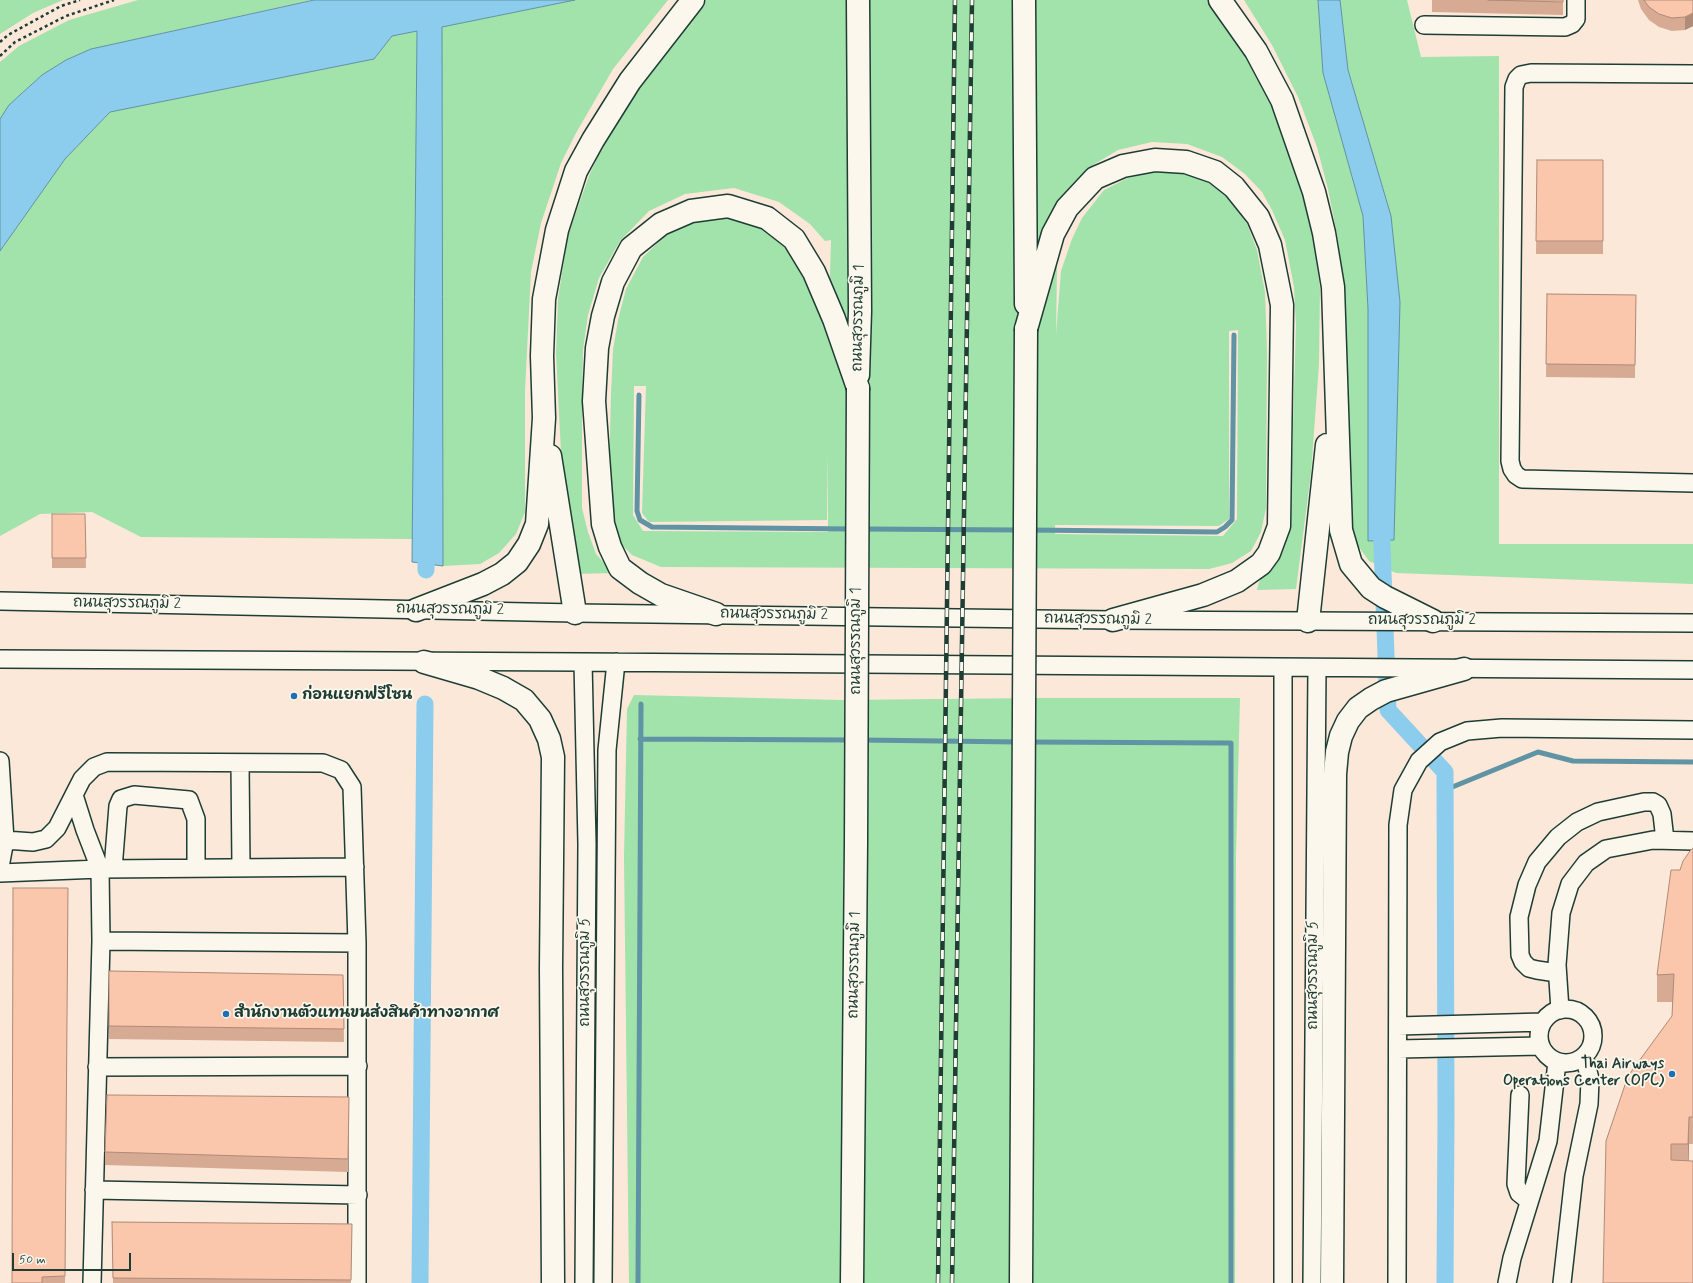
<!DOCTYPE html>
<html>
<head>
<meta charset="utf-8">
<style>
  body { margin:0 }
  #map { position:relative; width:1693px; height:1283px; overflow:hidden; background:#fbf7ec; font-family:Mynerve,sans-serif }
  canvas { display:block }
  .scale { position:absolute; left:12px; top:1253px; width:119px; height:18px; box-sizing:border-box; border:2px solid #1f3d34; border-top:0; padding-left:5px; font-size:12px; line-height:14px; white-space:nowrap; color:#1f3d34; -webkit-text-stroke:3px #fbf7ec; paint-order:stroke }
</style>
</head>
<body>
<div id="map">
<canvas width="1693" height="1283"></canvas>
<div class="scale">50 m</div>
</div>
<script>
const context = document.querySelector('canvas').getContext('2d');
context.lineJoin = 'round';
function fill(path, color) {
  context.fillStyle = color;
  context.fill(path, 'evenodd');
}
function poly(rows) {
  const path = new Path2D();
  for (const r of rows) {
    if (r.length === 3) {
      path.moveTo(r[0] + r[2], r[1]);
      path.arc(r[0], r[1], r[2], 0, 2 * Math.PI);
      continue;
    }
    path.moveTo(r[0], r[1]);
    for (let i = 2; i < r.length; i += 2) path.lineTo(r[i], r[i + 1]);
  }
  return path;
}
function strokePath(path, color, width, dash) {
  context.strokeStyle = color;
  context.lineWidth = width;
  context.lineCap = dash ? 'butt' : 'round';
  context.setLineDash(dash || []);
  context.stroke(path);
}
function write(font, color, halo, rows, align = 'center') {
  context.font = font + ' Mynerve,"Playpen Sans Thai",sans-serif';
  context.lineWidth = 3.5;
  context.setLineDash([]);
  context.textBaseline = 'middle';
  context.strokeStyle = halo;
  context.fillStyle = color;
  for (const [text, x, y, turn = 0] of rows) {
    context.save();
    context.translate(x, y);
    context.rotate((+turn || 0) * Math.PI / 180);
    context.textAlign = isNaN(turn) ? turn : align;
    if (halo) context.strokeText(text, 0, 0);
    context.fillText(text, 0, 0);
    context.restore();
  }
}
fill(poly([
  [0,0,1693,0,1693,1283,0,1283]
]), '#fbe8d9');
fill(poly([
  [0,0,63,0,33,13,0,34],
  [138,0,312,0,91,49,66,60,42,75,9,105,0,119,0,62,19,46,69,20],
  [575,0,668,0,613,69,576,133,561,163,541,223,531,272,525,391,525,512,516,534,499,553,480,564,443,566,442,27],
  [706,0,1209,0,1245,56,1272,107,1292,154,1304,195,1313,237,1320,288,1319,364,1311,473,1296,589,1257,590,1259,582,1280,556,1290,528,1296,325,1294,287,1285,240,1272,210,1262,192,1245,174,1222,157,1187,144,1152,142,1118,150,1088,168,1058,202,1056,334,1061,271,1072,239,1082,218,1104,190,1128,178,1158,171,1185,173,1209,183,1227,196,1237,208,1247,224,1257,250,1265,292,1267,351,1266,508,1261,532,1251,551,1232,563,1209,569,661,567,632,555,617,540,608,516,611,394,613,350,618,320,626,289,643,257,668,233,695,221,730,217,764,227,790,245,825,320,828,339,831,240,825,241,810,224,779,202,734,188,685,194,649,211,620,241,599,278,588,315,583,350,582,402,582,508,588,532,596,554,613,573,573,574,562,473,556,353,558,299,568,235,589,176,602,147,637,86,676,34],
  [1238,330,1237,519,1223,536,1055,534,1055,503,1055,525,1219,526,1229,519,1229,331],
  [634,386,646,386,642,513,649,522,827,520,828,451,828,532,643,531,633,515],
  [1244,0,1318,0,1323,73,1363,216,1368,309,1400,302,1391,216,1348,70,1340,0,1407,0,1421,57,1499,56,1499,544,1693,544,1693,584,1396,573,1369,561,1356,543,1349,532,1345,292,1337,234,1328,189,1317,147,1298,97,1272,45],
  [417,31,413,539,141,537,92,512,40,514,0,536,0,251,65,159,110,112,374,59,392,36],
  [634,695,840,700,1040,698,1240,698,1236,855,1235,1283,629,1283,624,857,627,709]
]), '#a2e2ab');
const water = poly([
  [314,0,575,0,442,27,443,566,412,562,417,31,392,36,374,59,110,112,65,159,0,251,0,119,9,105,42,75,66,60,91,49,314,0],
  [1318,0,1340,0,1348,70,1391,216,1400,302,1394,540,1368,541,1368,309,1363,216,1323,73,1318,0]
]);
fill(water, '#8ccced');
strokePath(water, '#6093a3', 1);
strokePath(poly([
  [639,395,637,511,640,520,652,527,853,529],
  [863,529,1019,530],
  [1029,530,1217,532,1225,527,1232,520,1234,335],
  [640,739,851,740],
  [861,740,1019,742],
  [1029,742,1231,743,1231,1283],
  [1445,790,1538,752,1573,761,1693,762],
  [638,1283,641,704]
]), '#6093a3', 5);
strokePath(poly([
  [1381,518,1388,710,1445,772,1446,1118,1445,1283],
  [426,570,426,542],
  [420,1283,425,704]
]), '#8ccced', 17);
const minor = poly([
  [1424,25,1565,27,1572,24,1576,19,1576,0],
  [1693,74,1531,73,1521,75,1517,79,1514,87,1510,461,1512,469,1516,475,1522,479,1693,483],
  [0,601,575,613,1113,620,1693,623],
  [0,659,583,662,1693,670],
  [583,662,587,844,584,1283],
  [0,761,5,840,0,867],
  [240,763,241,868],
  [74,795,85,830,100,869,355,867],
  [5,840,33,842,46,839,57,828,82,779,94,767,107,762,323,763,341,770,352,787,357,943],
  [113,869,118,806,121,799,134,795,189,800,196,819,196,868],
  [0,873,100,869,101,941],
  [1557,973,1537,970,1529,968,1523,962,1520,955,1519,917,1527,885,1537,862,1558,837,1577,822,1598,812,1644,802,1653,802,1658,805,1662,814,1665,840],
  [1566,1036,27],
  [1560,1010,1557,965,1561,913,1570,884,1586,863,1606,849,1653,840,1693,841],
  [1398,1026,1543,1022],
  [1398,1049,1541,1046],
  [97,1067,358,1066],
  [1520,1095,1516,1184,1519,1193,1529,1201],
  [94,1190,358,1195],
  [92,1283,101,941,357,943,357,1283],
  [603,1283,607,750,616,662],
  [1283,1283,1283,668],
  [1312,1283,1317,668],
  [1397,1283,1398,825,1403,790,1419,761,1440,742,1467,731,1502,728,1693,730],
  [1507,1283,1512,1258,1548,1141,1557,1062],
  [1562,1283,1574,1176,1589,1104,1590,1079,1584,1056]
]);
const highway = poly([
  [858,0,860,311,858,375],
  [1024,0,1026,304],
  [1220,0,1256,51,1282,100,1314,192,1324,233,1333,287,1341,530,1351,564,1371,588,1385,597,1433,621],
  [1026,329,1053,234,1067,208,1095,178,1123,166,1155,160,1186,162,1215,172,1234,187,1258,217,1270,245,1282,305,1279,526,1269,553,1261,564,1237,581,1203,595,1113,620],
  [550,456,575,613],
  [416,610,483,584,502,574,517,562,529,544,537,524,544,418,542,356,544,299,557,230,576,171,593,140,630,81,693,0],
  [716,614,661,595,640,583,620,568,610,547,603,524,594,401,597,348,603,316,613,282,631,248,661,224,691,211,728,206,767,218,794,239,814,272,834,319,858,388],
  [1308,621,1327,445],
  [424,662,479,678,503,688,524,700,540,719,549,739,553,757,551,968,553,1283],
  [1332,1283,1335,774,1337,752,1341,736,1348,721,1358,708,1371,699,1386,691,1464,669]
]);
strokePath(minor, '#1f3d34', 20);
strokePath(highway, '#1f3d34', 25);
strokePath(poly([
  [0,42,8,35,61,6,80,0],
  [0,56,15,42,66,16,114,0]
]), '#1f3d34', 2.5, [3, 3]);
strokePath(minor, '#fbf7ec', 17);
strokePath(highway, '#fbf7ec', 22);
const rail = poly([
  [938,1283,955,0],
  [952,1283,972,0]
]);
strokePath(rail, '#1f3d34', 4.5);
strokePath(rail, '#fbf7ec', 3, [9]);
const highwayBridge = poly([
  [852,1283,856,843,858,388],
  [1021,1283,1026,329]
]);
strokePath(highwayBridge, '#1f3d34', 25, []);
strokePath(highwayBridge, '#fbf7ec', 22);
fill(poly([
  [1432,0,1563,0,1563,15,1432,12],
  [1638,0,1693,0,1693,26,1685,30,1672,31,1659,27,1649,20,1641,9],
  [1537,160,1603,160,1603,254,1536,254],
  [1547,294,1636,295,1635,378,1546,377],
  [52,514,85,514,86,568,52,568],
  [1693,848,1693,1144,1689,1144,1689,1161,1693,1283,1606,1141,1672,1016,1673,1002,1657,1002,1657,975,1680,870],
  [68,888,65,1283,12,1283],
  [109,971,343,975,344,1042,109,1039],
  [349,1097,348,1172,105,1165,105,1152],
  [112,1222,352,1224,351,1283,113,1283]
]), '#d7aa94');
fill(poly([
  [1693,13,1693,26,1685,30,1685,17],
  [1689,1117,1689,1144,1688,1172,1688,1144]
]), '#af8b78');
const building = poly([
  [1488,0,1563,0,1563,2,1488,0],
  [1644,0,1693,0,1693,13,1685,17,1672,18,1659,14,1649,7,1644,0],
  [1537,160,1603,160,1603,241,1536,241,1537,160],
  [1547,294,1636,295,1635,365,1546,364,1547,294],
  [52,514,85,514,86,558,52,558,52,514],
  [1693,848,1693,1117,1689,1117,1688,1144,1671,1144,1671,1160,1693,1161,1693,1283,1603,1283,1606,1141,1628,1076,1672,1016,1674,974,1657,975,1671,870,1680,870,1683,861,1690,851,1693,848],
  [13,888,68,888,65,1276,42,1277,42,1283,12,1283,13,888],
  [109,971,343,975,344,1029,109,1026,109,971],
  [107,1095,349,1097,348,1159,105,1152,107,1095],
  [112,1222,352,1224,351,1280,113,1278,112,1222]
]);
fill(building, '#fac6ac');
strokePath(building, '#af8b78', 1);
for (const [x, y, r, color] of [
  [294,696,4,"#1f6fb2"],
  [226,1014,4,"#1f6fb2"],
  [1672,1074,4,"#1f6fb2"]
]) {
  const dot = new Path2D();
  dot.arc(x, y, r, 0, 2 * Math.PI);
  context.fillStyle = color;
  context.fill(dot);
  strokePath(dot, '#fbf7ec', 1.5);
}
write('15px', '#1f3d34', '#fbf7ec', [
  ["ถนนสุวรรณภูมิ 1",859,318,-89],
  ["ถนนสุวรรณภูมิ 2",127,604,1],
  ["ถนนสุวรรณภูมิ 2",450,610,1],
  ["ถนนสุวรรณภูมิ 2",774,615,1],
  ["ถนนสุวรรณภูมิ 2",1098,620,1],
  ["ถนนสุวรรณภูมิ 2",1422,621],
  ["ถนนสุวรรณภูมิ 1",857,641,-90],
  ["ถนนสุวรรณภูมิ 1",855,965,-89],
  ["ถนนสุวรรณภูมิ 5",586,972,-90],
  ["ถนนสุวรรณภูมิ 5",1314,975,-90]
]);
write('bold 15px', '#1f3d34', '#fbf7ec', [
  ["ก่อนแยกฟรีโซน",302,696],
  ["สำนักงานตัวแทนขนส่งสินค้าทางอากาศ",234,1014],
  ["Thai Airways",1664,1065,"right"],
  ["Operations Center (OPC)",1664,1082,"right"]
], 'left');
</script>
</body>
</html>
